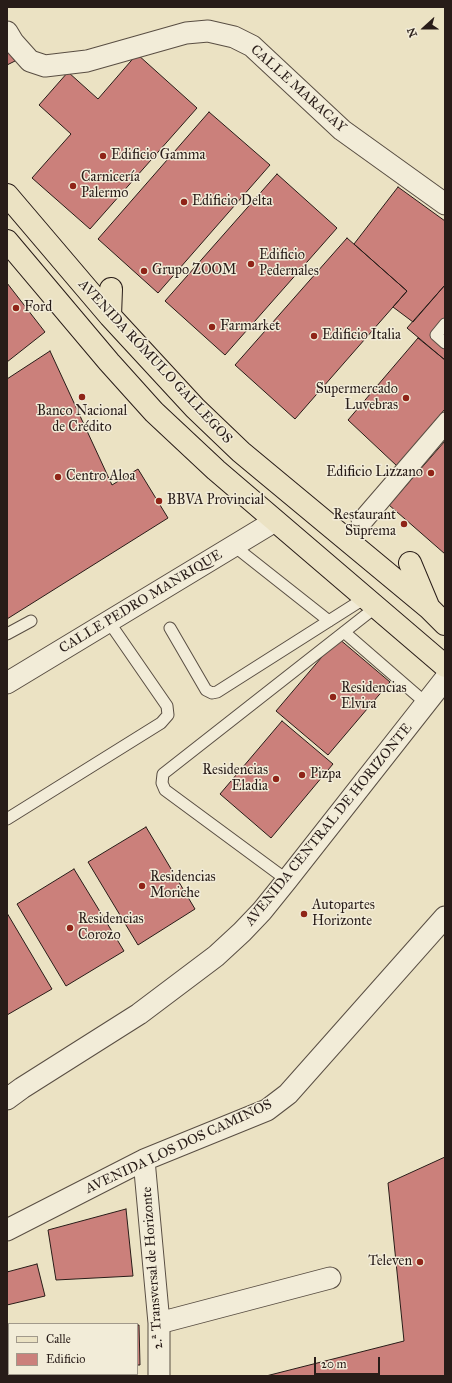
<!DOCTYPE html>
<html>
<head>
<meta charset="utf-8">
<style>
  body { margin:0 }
  #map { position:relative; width:452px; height:1383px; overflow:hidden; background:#ebe2c3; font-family:"IM FELL Great Primer",serif }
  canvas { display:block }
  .frame { position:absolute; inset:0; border:8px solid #281c18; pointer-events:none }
  .legend { position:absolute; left:8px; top:1323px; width:130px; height:52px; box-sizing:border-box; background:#f2ecd8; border:1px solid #a1998b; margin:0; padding:5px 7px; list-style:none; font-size:12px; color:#281c18 }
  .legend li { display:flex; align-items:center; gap:8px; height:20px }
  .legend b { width:20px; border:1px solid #a1998b }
  .north { position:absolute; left:404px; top:8px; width:40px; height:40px; -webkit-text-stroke:3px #f2ecd8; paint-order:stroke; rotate:249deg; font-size:11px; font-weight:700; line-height:16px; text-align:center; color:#281c18 }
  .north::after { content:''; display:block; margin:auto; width:14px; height:18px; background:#281c18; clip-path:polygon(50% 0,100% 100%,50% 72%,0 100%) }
  .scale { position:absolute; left:314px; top:1357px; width:66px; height:18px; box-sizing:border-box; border:2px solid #281c18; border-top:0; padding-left:5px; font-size:12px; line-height:14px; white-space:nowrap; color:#281c18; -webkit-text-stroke:3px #f2ecd8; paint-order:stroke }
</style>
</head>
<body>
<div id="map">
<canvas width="452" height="1383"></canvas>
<div class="frame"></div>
<ul class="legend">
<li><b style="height:5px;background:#ebe2c3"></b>Calle</li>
<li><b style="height:11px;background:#cb807b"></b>Edificio</li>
</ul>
<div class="north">N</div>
<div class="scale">20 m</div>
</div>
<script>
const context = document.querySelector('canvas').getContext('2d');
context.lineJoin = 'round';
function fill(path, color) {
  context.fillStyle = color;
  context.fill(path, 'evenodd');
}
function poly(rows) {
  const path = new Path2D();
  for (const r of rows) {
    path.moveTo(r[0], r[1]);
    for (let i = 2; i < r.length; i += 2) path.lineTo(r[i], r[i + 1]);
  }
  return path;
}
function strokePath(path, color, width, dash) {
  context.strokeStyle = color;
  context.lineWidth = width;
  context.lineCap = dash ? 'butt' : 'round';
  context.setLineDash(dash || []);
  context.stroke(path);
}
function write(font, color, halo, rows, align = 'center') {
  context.font = font + ' "IM FELL Great Primer",serif';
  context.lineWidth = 3;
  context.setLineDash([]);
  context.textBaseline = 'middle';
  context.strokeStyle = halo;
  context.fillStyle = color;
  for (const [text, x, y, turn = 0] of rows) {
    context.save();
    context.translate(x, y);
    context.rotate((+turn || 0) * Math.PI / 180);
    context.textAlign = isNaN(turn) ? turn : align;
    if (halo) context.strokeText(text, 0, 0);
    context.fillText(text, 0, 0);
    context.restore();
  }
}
const building = poly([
  [7,48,15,61,7,65,7,48],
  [137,54,197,108,90,229,32,178,71,134,39,105,68,72,98,99,137,54],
  [209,112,270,165,158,293,98,239,209,112],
  [277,174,337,228,225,355,165,301,277,174],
  [398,187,445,221,445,285,413,322,393,307,407,291,354,244,398,187],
  [347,238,407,291,295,419,235,365,347,238],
  [7,283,45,332,7,362,7,283],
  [445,285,445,360,407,328,445,285],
  [418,338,445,360,445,409,397,466,348,420,418,338],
  [50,351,112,485,138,469,168,518,7,619,7,379,50,351],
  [445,441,445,554,389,505,445,441],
  [338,638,390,682,328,755,276,711,338,638],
  [282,721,333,764,271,838,220,794,282,721],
  [146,827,195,909,138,945,88,862,146,827],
  [74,869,124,951,66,986,17,904,74,869],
  [7,913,52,989,7,1015,7,913],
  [445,1157,445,1376,266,1376,404,1341,388,1183,445,1157],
  [126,1209,133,1276,56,1280,48,1230,126,1209],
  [37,1264,45,1296,7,1305,7,1272,37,1264],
  [137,1325,139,1325,140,1365,137,1365,137,1325],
  [7,1370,9,1370,9,1374,37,1374,36,1376,7,1376,7,1370]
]);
fill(building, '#cb807b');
strokePath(building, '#281c18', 1);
const service = poly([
  [445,324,436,335,445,343],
  [357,520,445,418],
  [365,525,445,430],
  [234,546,329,621],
  [170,628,206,690,212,693,217,692,365,598],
  [344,632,427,704],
  [7,634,31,621],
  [7,819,161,723,168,715,167,706,109,622],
  [287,880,165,790,162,783,163,774,376,607]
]);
const minor = poly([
  [7,32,13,42,30,61,45,66,87,61,186,33,208,31,234,37,252,46,342,130,445,204],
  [7,683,275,521],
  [7,1099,22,1088,139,1014,216,956,242,932,262,911,287,880,445,679],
  [144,1160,159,1323,159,1376],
  [7,1230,144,1160,267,1110,288,1094,445,917],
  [159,1323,330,1278]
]);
const primary = poly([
  [7,195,110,316,195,408,241,452,429,608,445,624],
  [7,241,109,362,154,412,216,470,445,666],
  [110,316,111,289],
  [410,563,428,606]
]);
strokePath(service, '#594e43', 13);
strokePath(minor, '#594e43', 23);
strokePath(primary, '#281c18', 24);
strokePath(service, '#f2ecd8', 11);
strokePath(minor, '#f2ecd8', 21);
strokePath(primary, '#ebe2c3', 22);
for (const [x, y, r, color] of [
  [103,156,4,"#8f2418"],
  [73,186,4,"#8f2418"],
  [184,202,4,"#8f2418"],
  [251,264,4,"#8f2418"],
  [144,271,4,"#8f2418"],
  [16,308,4,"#8f2418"],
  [212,327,4,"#8f2418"],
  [314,336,4,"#8f2418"],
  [82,397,4,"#8f2418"],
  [406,398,4,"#8f2418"],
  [431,473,4,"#8f2418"],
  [58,477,4,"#8f2418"],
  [159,501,4,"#8f2418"],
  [404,524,4,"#8f2418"],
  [333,697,4,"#8f2418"],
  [302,775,4,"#8f2418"],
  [276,779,4,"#8f2418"],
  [142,886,4,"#8f2418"],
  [304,914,4,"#8f2418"],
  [70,928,4,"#8f2418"],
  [420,1262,4,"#8f2418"]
]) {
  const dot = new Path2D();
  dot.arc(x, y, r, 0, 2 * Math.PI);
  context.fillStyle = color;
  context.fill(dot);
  strokePath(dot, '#f2ecd8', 1.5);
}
write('14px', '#281c18', '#f2ecd8', [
  ["CALLE MARACAY",298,89,42],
  ["AVENIDA RÓMULO GALLEGOS",155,362,47],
  ["CALLE PEDRO MANRIQUE",141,602,-31],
  ["AVENIDA CENTRAL DE HORIZONTE",329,825,-51],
  ["AVENIDA LOS DOS CAMINOS",179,1147,-25],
  ["2.ª Transversal de Horizonte",153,1268,-94]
]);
write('14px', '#281c18', '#f2ecd8', [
  ["Edificio Gamma",111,156],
  ["Carnicería",81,178],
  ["Palermo",81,194],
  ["Edificio Delta",192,202],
  ["Edificio",259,256],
  ["Pedernales",259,272],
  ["Grupo ZOOM",152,271],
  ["Ford",24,308],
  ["Farmarket",220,327],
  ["Edificio Italia",322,336],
  ["Supermercado",398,390,"right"],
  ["Luvebras",398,406,"right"],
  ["Banco Nacional",82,412,"center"],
  ["de Crédito",82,428,"center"],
  ["Edificio Lizzano",423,473,"right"],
  ["Centro Aloa",66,477],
  ["BBVA Provincial",167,501],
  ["Restaurant",396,516,"right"],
  ["Suprema",396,532,"right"],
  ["Residencias",341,689],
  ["Elvira",341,705],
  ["Residencias",268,771,"right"],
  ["Eladia",268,787,"right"],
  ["Pizpa",310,775],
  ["Residencias",150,878],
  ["Moriche",150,894],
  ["Autopartes",312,906],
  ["Horizonte",312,922],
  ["Residencias",78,920],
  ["Corozo",78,936],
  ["Televen",412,1262,"right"]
], 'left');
</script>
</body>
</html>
